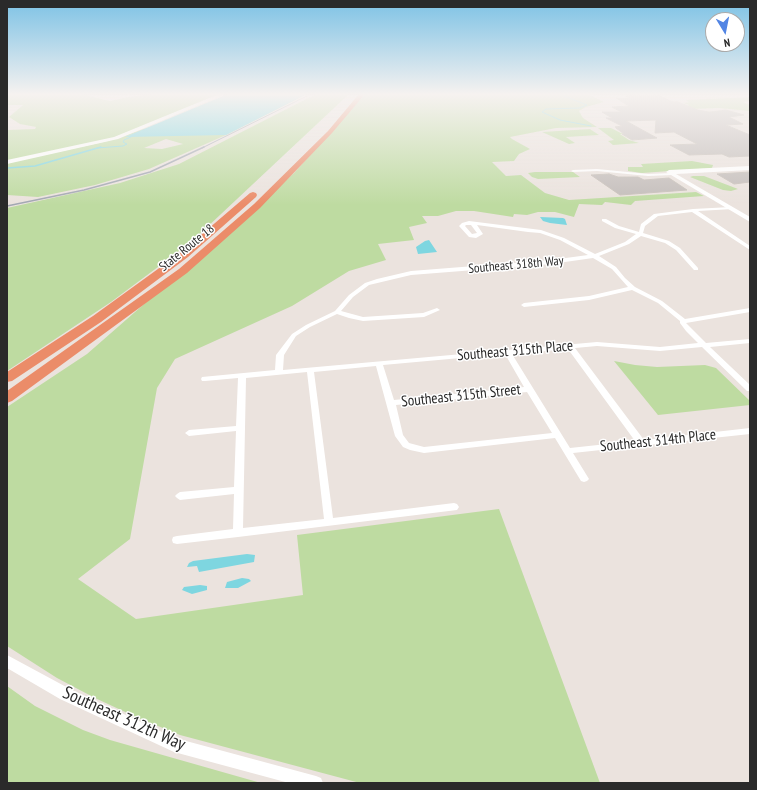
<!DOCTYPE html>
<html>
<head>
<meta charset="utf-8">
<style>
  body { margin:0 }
  #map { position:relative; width:757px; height:790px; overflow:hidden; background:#ebe3de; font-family:"PT Sans Narrow",sans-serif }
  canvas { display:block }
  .frame { position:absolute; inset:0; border:8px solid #2a2a2a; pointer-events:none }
  .north { position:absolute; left:705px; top:12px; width:40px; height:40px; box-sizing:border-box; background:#fff; border:1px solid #aaa; border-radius:50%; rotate:170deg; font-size:11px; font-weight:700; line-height:16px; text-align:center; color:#2a2a2a }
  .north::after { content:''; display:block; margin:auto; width:14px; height:18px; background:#5285e4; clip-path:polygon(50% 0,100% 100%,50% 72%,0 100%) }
</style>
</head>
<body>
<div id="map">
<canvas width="757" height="790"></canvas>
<div class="frame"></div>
<div class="north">N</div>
</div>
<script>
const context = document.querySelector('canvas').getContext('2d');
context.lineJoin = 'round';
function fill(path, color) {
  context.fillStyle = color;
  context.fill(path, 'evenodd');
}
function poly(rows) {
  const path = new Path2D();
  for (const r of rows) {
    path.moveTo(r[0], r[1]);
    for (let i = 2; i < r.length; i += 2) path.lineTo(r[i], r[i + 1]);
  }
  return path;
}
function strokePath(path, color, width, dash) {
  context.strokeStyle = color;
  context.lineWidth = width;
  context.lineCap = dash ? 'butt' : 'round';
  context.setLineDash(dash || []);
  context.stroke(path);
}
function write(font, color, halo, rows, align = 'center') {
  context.font = font + ' "PT Sans Narrow",sans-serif';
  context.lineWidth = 3;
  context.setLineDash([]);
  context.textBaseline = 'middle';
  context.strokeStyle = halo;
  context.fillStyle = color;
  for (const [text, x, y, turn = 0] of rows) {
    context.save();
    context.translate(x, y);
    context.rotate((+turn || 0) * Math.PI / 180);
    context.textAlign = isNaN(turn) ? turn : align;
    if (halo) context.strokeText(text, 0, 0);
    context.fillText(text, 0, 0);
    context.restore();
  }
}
fill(poly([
  [7,94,82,94,110,101,128,97,153,94,220,94,113,138,7,161,7,130,35,129,36,127,20,124,9,117,23,105,7,105],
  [307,94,226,135,149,169,95,185,38,197,7,195,7,163,108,141,150,127,179,129],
  [166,139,183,144,162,149,144,148],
  [316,94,349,94,204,230,174,255,111,302,7,371,7,208,120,183,179,164],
  [365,94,603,94,590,95,604,102,586,107,579,111,583,118,597,127,556,128,510,137,512,139,530,149,519,154,514,161,492,162,506,176,521,175,545,193,569,200,696,192,704,196,635,201,631,205,605,202,602,205,579,204,574,217,555,212,538,212,527,215,514,214,513,217,474,211,456,211,438,216,422,216,427,223,409,227,414,240,378,244,386,260,349,271,292,306,175,359,157,388,130,539,78,579,136,619,303,595,297,535,499,509,600,783,360,783,180,735,136,717,95,698,57,678,7,646,7,407,87,354,294,173],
  [750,97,750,101,743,102,750,105,750,111,719,108,690,109,685,108,689,105,683,103,689,102,685,100],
  [598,128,611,128,623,134,620,134,629,140,639,143,613,145,608,141,614,140],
  [590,129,599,135,566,137,575,143,569,144,542,132],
  [692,161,713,165,712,168,642,173,628,171,628,167,643,167,641,164],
  [535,172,573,172,580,177,538,179,532,177,528,173],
  [693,176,704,176,738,189,731,191,723,190,690,177],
  [614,361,635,365,657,367,705,365,716,368,750,401,750,405,658,415],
  [7,686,35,706,83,730,110,740,261,783,7,783]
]), '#bedba1');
fill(poly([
  [228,94,307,94,226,135,125,137],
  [540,217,563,218,565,219,567,225,550,223,543,221],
  [429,240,437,252,418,254,416,247,425,241],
  [247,554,255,555,254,562,199,572,197,566,187,567,189,563,193,561],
  [242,578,249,579,251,581,238,588,225,588,227,582],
  [200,585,207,586,207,590,192,594,182,590,184,587]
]), '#7ed6e0');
strokePath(poly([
  [559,94,587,105,579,108,546,109,542,112,560,120,591,126],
  [97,148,123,146,127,144,123,142,124,140,133,136]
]), '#7ed6e0', 1);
strokePath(poly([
  [7,168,35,166,101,147]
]), '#7ed6e0', 1.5);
const building = poly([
  [635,94,656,94,673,102,678,102,698,110,709,112,726,110,744,115,729,117,743,124,726,125,750,135,750,156,729,157,722,154,689,155,670,145,697,144,674,132,655,133,656,120,626,121,657,138,632,140,622,134,624,134,616,128,618,128,615,127,622,126,606,118,612,118,602,112,621,112,612,107,629,106,616,98,630,98,626,96,638,96,635,94],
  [750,172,750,182,734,184,717,174,750,172],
  [609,174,618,177,638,177,644,180,669,178,687,190,620,195,591,175,609,174]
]);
fill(building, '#c3bdba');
strokePath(building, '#c6bfb8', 1);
fill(poly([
  [126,94,130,94,127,96,126,94],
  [597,169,648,174,672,173,674,174,672,175,648,176,597,171,573,172,571,171,573,170,597,169],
  [731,207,733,207,733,209,698,211,750,246,750,250,692,212,658,216,645,226,643,233,669,241,680,248,698,268,698,270,694,270,676,250,665,243,641,236,629,244,599,256,616,267,625,278,635,287,662,301,685,319,750,308,750,312,686,323,706,343,750,339,750,343,710,347,750,385,750,391,747,391,702,347,660,351,597,346,575,348,644,440,750,428,750,434,573,453,589,479,587,481,584,482,581,481,555,438,424,453,410,450,403,447,395,436,376,366,314,372,333,518,454,503,457,504,459,507,457,510,238,537,177,544,173,543,172,540,173,537,177,536,233,529,234,494,180,500,177,498,175,496,177,494,180,492,234,487,236,431,189,436,185,433,189,430,236,426,238,378,205,381,202,381,201,379,202,377,275,370,276,355,292,334,306,325,335,311,349,295,365,283,377,279,411,271,551,260,588,255,560,240,540,233,528,232,477,225,483,234,476,238,469,237,459,226,462,223,469,221,541,230,564,238,595,254,625,242,636,234,615,228,602,221,602,219,606,219,619,226,639,232,641,224,654,214,693,209,731,207],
  [466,225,471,225,477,233,472,234,465,226,466,225],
  [593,258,612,269,628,287,589,296,524,303,521,305,524,307,589,300,632,290,658,303,680,321,680,323,686,331,698,343,660,347,597,342,283,370,284,355,296,336,310,327,337,314,349,318,363,321,424,317,440,310,437,308,423,313,363,317,341,311,353,297,369,285,411,275,551,264,593,258],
  [568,349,635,441,570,448,512,354,568,349],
  [505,354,524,387,394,400,383,365,505,354],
  [307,372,324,519,243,528,246,378,307,372],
  [527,392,552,433,424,447,409,443,403,435,396,405,527,392],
  [7,655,70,689,175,738,316,776,321,778,323,783,289,783,174,752,60,699,7,668,7,655]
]), '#fff');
fill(poly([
  [219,94,225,94,118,139,7,164,7,160,114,137,219,94],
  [750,166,750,170,676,174,750,217,750,222,666,172,669,170,750,166]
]), '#fff');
fill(poly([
  [359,94,365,94,332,133,260,208,187,273,12,401,7,403,7,391,179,269,254,204,328,131,359,94],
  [253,192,256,193,257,195,256,197,188,257,101,322,12,381,7,382,7,372,93,316,180,253,250,193,253,192]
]), '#eb8c69');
strokePath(poly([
  [202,148,311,94]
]), '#a2a7b2', 1);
strokePath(poly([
  [7,206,84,190,150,172,204,147]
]), '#a2a7b2', 1.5);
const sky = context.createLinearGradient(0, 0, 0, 205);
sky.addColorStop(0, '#7dc2e5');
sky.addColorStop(0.46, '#f6f2f0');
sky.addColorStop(1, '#f6f2f000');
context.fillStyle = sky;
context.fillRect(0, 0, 757, 205);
write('13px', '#2a2a2a', '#fff', [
  ["State Route 18",187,248,-39],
  ["Southeast 318th Way",516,265,-5]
]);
write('15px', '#2a2a2a', '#fff', [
  ["Southeast 315th Place",515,351,-5],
  ["Southeast 315th Street",461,396,-6],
  ["Southeast 314th Place",658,441,-6]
]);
write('18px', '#2a2a2a', '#fff', [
  ["Southeast 312th Way",124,719,24]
]);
</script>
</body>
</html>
